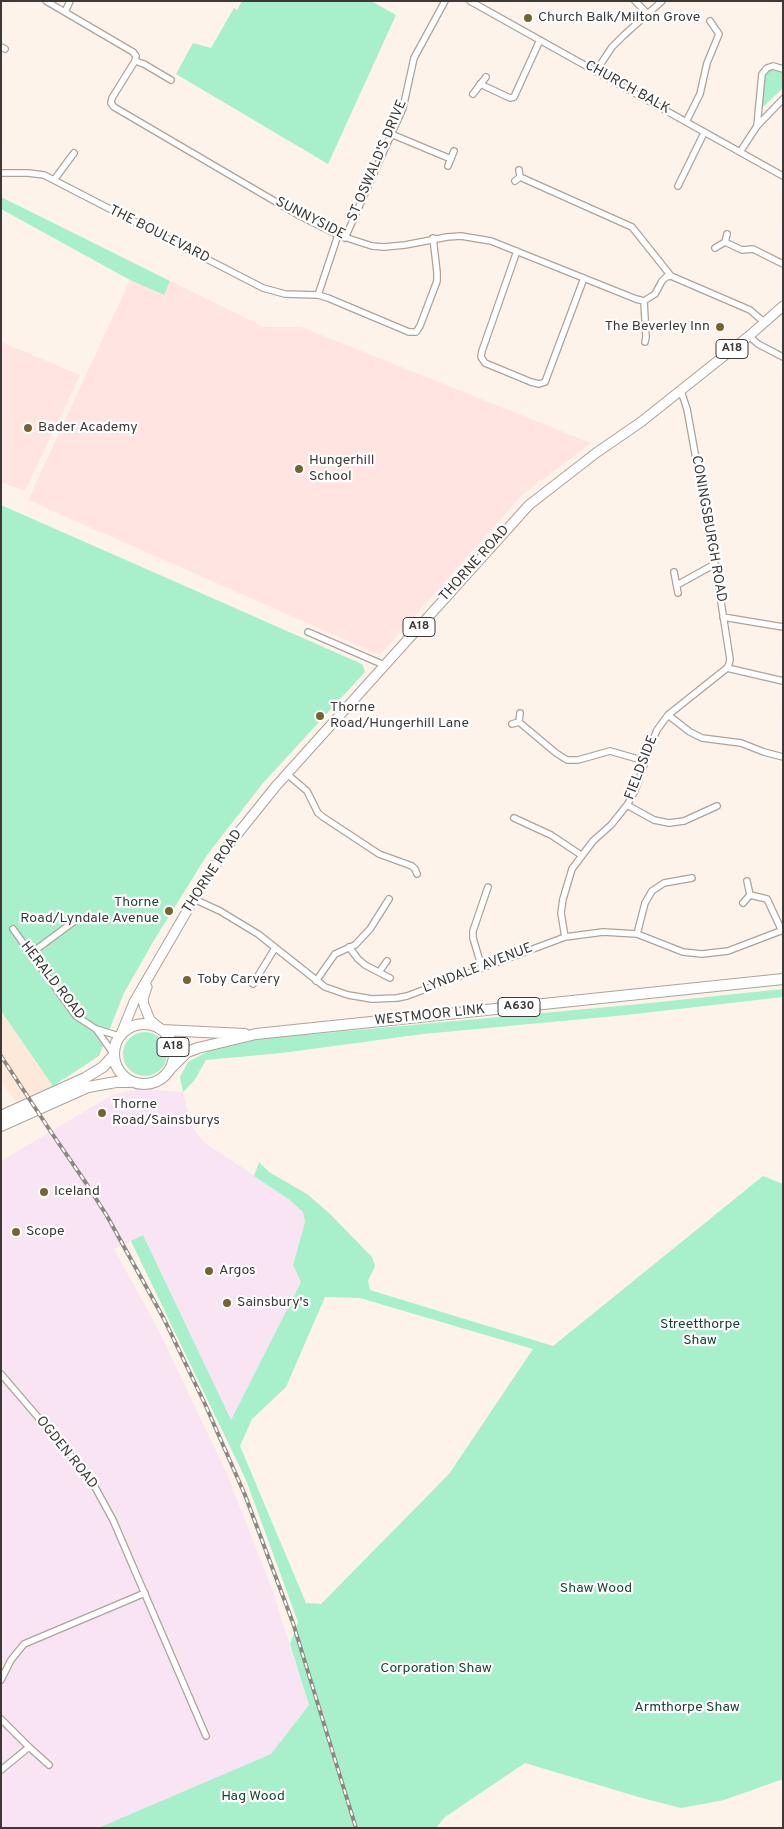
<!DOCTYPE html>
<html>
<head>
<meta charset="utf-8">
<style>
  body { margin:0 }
  #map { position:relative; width:784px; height:1829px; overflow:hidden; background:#fdf3eb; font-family:Overpass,sans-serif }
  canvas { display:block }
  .frame { position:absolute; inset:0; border:2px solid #3e3936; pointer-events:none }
</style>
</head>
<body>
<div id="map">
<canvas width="784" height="1829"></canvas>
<div class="frame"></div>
</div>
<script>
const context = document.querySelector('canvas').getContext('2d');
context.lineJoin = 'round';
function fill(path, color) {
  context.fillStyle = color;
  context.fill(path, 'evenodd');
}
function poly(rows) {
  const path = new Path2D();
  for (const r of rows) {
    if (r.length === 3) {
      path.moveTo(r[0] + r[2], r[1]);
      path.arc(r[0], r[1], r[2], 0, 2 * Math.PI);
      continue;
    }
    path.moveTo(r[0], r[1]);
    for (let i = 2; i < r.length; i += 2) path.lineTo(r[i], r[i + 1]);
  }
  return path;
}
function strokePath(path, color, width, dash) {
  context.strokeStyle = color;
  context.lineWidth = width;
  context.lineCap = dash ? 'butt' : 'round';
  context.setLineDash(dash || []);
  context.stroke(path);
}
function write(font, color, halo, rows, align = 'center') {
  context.font = font + ' Overpass,sans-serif';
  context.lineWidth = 4.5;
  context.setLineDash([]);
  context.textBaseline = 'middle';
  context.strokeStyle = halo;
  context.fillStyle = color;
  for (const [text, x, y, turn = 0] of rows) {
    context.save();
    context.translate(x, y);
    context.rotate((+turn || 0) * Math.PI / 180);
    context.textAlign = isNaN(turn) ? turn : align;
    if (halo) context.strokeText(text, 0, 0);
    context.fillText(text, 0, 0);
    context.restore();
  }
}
fill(poly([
  [141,1089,183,1092,190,1121,195,1131,205,1143,294,1202,303,1212,305,1222,293,1265,301,1282,231,1421,143,1236,114,1249,159,1331,227,1474,272,1589,309,1705,271,1754,98,1828,1,1828,1,1161,114,1094]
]), '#f9e4f3');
fill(poly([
  [1,1011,53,1086,18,1105,1,1081]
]), '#fce9da');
fill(poly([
  [130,280,163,295,170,281,264,327,301,327,591,443,522,495,380,655,28,500],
  [1,342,80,375,25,491,1,482]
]), '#ffe4e1');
fill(poly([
  [242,1,371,1,396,15,328,164,176,74,193,43,211,48,234,8,237,10],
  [774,68,783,71,783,88,761,109,764,78,767,71],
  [1,197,170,281,164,295,130,280,1,209],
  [1,505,362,664,365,672,263,783,207,855,153,942,124,993,99,1056,53,1086,1,1011],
  [783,989,783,997,626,1015,423,1034,282,1053,206,1060,194,1081,183,1092,180,1077,188,1062,209,1051,260,1039,640,1004],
  [145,1054,22],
  [259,1162,269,1172,307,1194,329,1213,372,1257,375,1266,368,1281,370,1290,553,1346,763,1176,783,1184,783,1779,724,1800,681,1808,642,1798,525,1763,445,1817,436,1828,98,1828,271,1754,309,1705,290,1644,298,1622,246,1480,131,1241,143,1235,231,1420,301,1282,293,1265,305,1222,303,1212,290,1200,254,1176],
  [325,1297,360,1298,533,1349,449,1474,321,1604,306,1603,240,1446,252,1419,286,1387]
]), '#a7f0cb');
const minor = poly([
  [46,1,133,52,136,56,135,61,112,98,111,103,114,107,300,216,338,235,372,246,384,247,405,245,447,237,461,236,491,241,636,299,644,301,655,294,662,281,666,277,671,276],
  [470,1,783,176],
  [635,1,648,14],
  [65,12,70,1],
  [1,47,5,49],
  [135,61,144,64,171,80],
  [596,71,612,47,623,36,662,1],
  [480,84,510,98,514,97,540,40],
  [473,94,486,77],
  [686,122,700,94,707,63,719,34,710,21],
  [757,126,762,74,767,68,773,66,783,69],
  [391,134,451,159],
  [740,152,757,126,783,99],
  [448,166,454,151],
  [1,173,28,173,44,175,263,288,285,294,318,295,338,235],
  [520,177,632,227,671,276,750,310,765,323],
  [54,180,74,153],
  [515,181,520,177,519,170],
  [678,186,704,133],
  [345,238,403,108,414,58,445,1],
  [725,242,742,250,753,249,783,264],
  [715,248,725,242,727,234],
  [517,251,482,351,481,357,485,363,531,382,539,384,545,382,584,278],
  [318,295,328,298,409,332,416,332,420,326,437,281,437,272,433,238],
  [644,301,646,337,645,342],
  [749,336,758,344,783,357],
  [674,572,678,593],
  [677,585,715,564],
  [723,617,783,627],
  [308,632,384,665],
  [727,668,783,681],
  [668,715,690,732,702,738,741,743,764,752,783,757],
  [519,722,556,753,567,760,578,760,610,751,645,761],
  [512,724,519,722,520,713],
  [287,774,307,791,318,813,323,817,379,854,412,866,415,869,417,874],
  [627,805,654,820,669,823,684,821,717,806],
  [514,818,551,835,581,855],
  [750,895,767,899,782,931],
  [194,899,220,911,258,934,325,987,348,995,372,999,397,998,407,996,565,937,603,932,637,934,683,952,702,954,728,951,783,930],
  [743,903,750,895,747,881],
  [13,929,76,1016,96,1029,119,1036],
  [637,934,645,903,652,891,664,883,692,878],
  [565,937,561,913,563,899,572,869,593,841,611,825,627,805,635,791,651,744,657,730,668,715,727,668,729,664,730,659,715,564,687,409,682,394,680,391],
  [349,947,358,959,365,965,390,978],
  [30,954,76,920],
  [482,968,473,938,473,931,488,887],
  [379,972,387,961],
  [316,981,335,954,355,945,370,929,389,899],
  [253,984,275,948],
  [96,1029,113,1053],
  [1,1374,90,1478,113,1520,206,1736],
  [1,1680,11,1660,24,1644,145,1593],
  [1,1719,29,1747,49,1765],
  [1,1770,29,1747]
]);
const primary = poly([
  [147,987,143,999,144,1005,150,1020,158,1027],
  [121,1034,134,1002,194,899,227,847,276,786,529,505,596,453,641,422,749,336,783,306]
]);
const trunk = poly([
  [144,1054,30],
  [162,1030,245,1034],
  [170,1069,187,1052,198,1048,256,1034,783,979],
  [1,1116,85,1078,103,1067,113,1056],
  [1,1126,88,1087,116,1082,130,1082]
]);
strokePath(minor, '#aea299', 8);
strokePath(primary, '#aea299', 11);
strokePath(trunk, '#aea299', 12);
strokePath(minor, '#fff', 5.5);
strokePath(primary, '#fff', 9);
strokePath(trunk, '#fff', 10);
const rail = poly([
  [1,1056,51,1132,86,1183,107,1216,164,1319,205,1404,245,1495,293,1623,356,1828]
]);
strokePath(rail, '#8d8681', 4);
strokePath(rail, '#fff', 2, [5.5]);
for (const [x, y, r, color] of [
  [528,18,5,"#756432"],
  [720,327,5,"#756432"],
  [28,428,5,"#756432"],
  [299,469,5,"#756432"],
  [320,716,5,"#756432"],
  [169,911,5,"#756432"],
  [187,980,5,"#756432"],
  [102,1113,5,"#756432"],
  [44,1192,5,"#756432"],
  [16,1232,5,"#756432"],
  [209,1271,5,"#756432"],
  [227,1303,5,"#756432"]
]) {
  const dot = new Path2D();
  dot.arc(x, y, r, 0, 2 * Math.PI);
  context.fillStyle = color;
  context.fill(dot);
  strokePath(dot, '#fff', 2);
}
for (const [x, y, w] of [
  [732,349,32],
  [419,627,32],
  [519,1007,42],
  [173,1047,32]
]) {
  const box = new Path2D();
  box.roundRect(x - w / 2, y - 9.5, w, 19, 4);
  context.fillStyle = '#fff';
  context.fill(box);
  strokePath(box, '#3e3936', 1);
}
write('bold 12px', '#3e3936', null, [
  ["A18",732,349],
  ["A18",419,627],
  ["A630",519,1007],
  ["A18",173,1047]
]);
write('14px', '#3e3936', '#fff', [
  ["Church Balk/Milton Grove",538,18],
  ["The Beverley Inn",710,327,"right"],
  ["Bader Academy",38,428],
  ["Hungerhill",309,461],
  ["School",309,477],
  ["Thorne",330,708],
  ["Road/Hungerhill Lane",330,724],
  ["Thorne",159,903,"right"],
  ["Road/Lyndale Avenue",159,919,"right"],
  ["Toby Carvery",197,980],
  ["Thorne",112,1105],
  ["Road/Sainsburys",112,1121],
  ["Iceland",54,1192],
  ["Scope",26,1232],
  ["Argos",219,1271],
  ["Sainsbury's",237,1303]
], 'left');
write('14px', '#3e3936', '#fff', [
  ["CHURCH BALK",627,88,29],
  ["ST OSWALD'S DRIVE",378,161,-67],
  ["SUNNYSIDE",310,219,27],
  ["THE BOULEVARD",159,235,27],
  ["CONINGSBURGH ROAD",708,529,80],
  ["THORNE ROAD",475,564,-48],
  ["FIELDSIDE",642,768,-69],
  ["THORNE ROAD",213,872,-57],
  ["LYNDALE AVENUE",478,969,-21],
  ["HERALD ROAD",52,981,52],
  ["WESTMOOR LINK",430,1016,-6],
  ["OGDEN ROAD",66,1453,51]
]);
write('14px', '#1a4431', '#fff', [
  ["Streetthorpe",700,1325],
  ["Shaw",700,1341],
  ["Shaw Wood",596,1589],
  ["Corporation Shaw",436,1669],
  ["Armthorpe Shaw",687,1708],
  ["Hag Wood",253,1797]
]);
</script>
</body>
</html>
